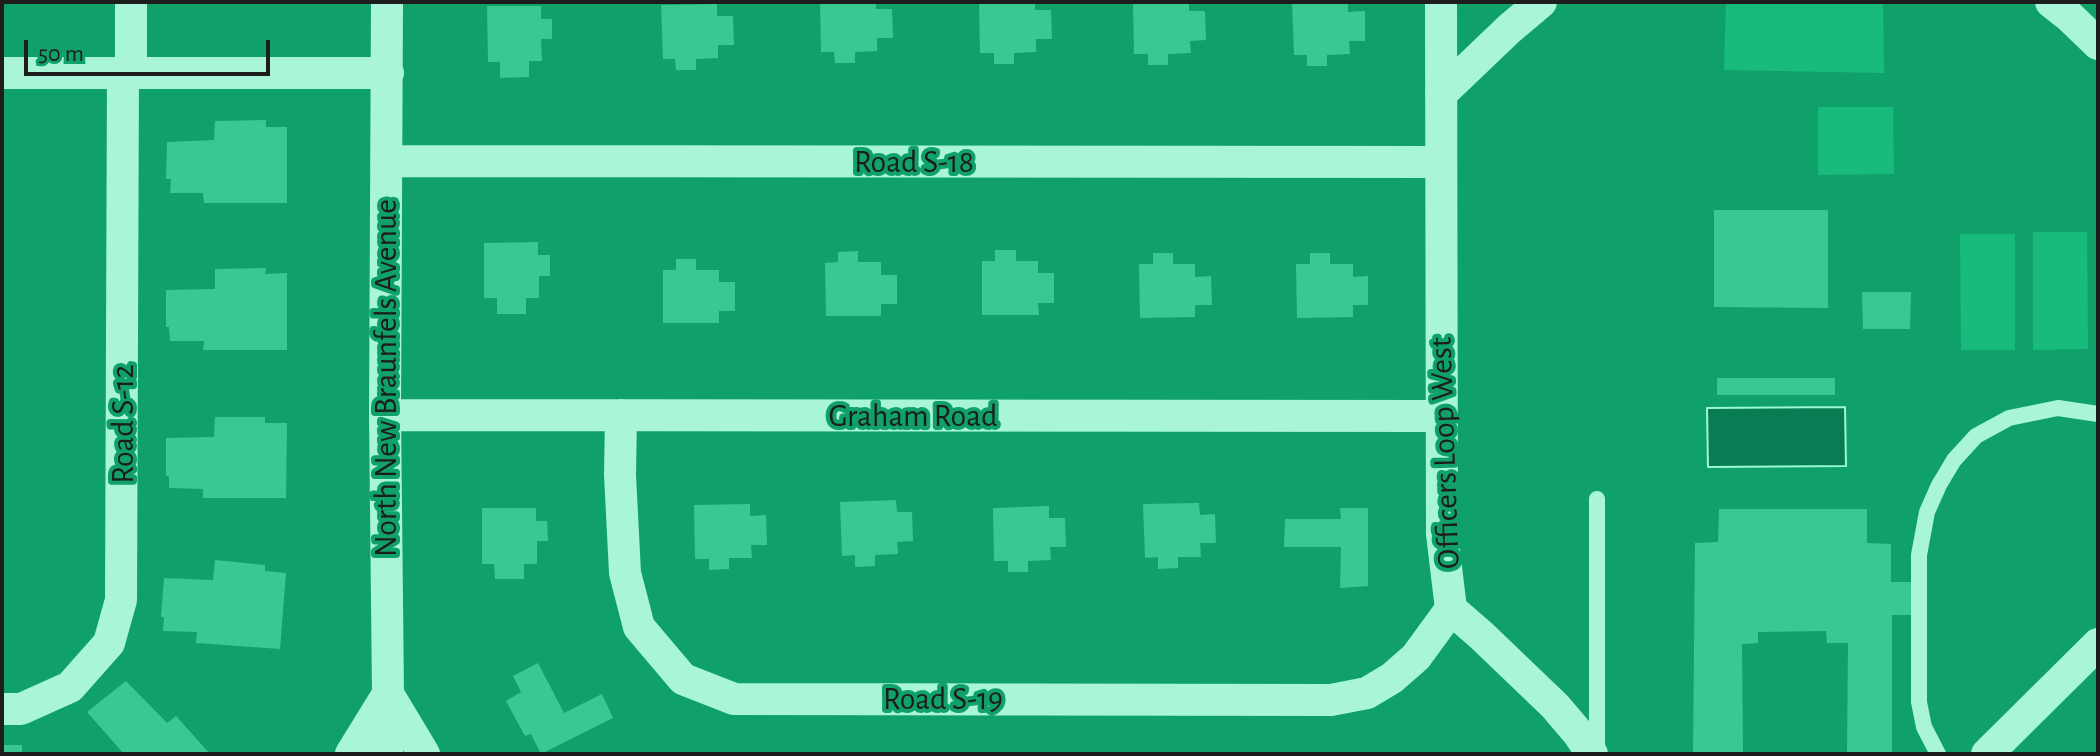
<!DOCTYPE html>
<html>
<head>
<meta charset="utf-8">
<style>
  body { margin:0 }
  #map { position:relative; width:2100px; height:756px; overflow:hidden; background:#10a16b; font-family:"Alegreya Sans",sans-serif }
  canvas { display:block }
  .frame { position:absolute; inset:0; border:4px solid #1d1d1d; pointer-events:none }
  .scale { position:absolute; left:24px; top:40px; width:246px; height:36px; box-sizing:border-box; border:4px solid #1d1d1d; border-top:0; padding-left:10px; font-size:24px; line-height:28px; white-space:nowrap; color:#1d1d1d; -webkit-text-stroke:6px #10a16b; paint-order:stroke }
</style>
</head>
<body>
<div id="map">
<canvas width="2100" height="756"></canvas>
<div class="frame"></div>
<div class="scale">50 m</div>
</div>
<script>
const context = document.querySelector('canvas').getContext('2d');
context.lineJoin = 'round';
function fill(path, color) {
  context.fillStyle = color;
  context.fill(path, 'evenodd');
}
function poly(rows) {
  const path = new Path2D();
  for (const r of rows) {
    path.moveTo(r[0], r[1]);
    for (let i = 2; i < r.length; i += 2) path.lineTo(r[i], r[i + 1]);
  }
  return path;
}
function strokePath(path, color, width, dash) {
  context.strokeStyle = color;
  context.lineWidth = width;
  context.lineCap = dash ? 'butt' : 'round';
  context.setLineDash(dash || []);
  context.stroke(path);
}
function write(font, color, halo, rows, align = 'center') {
  context.font = font + ' "Alegreya Sans",sans-serif';
  context.lineWidth = 8;
  context.setLineDash([]);
  context.textBaseline = 'middle';
  context.strokeStyle = halo;
  context.fillStyle = color;
  for (const [text, x, y, turn = 0] of rows) {
    context.save();
    context.translate(x, y);
    context.rotate((+turn || 0) * Math.PI / 180);
    context.textAlign = isNaN(turn) ? turn : align;
    if (halo) context.strokeText(text, 0, 0);
    context.fillText(text, 0, 0);
    context.restore();
  }
}
fill(poly([
  [1726,2,1883,2,1884,73,1724,70],
  [1818,107,1893,107,1894,174,1818,175],
  [2087,232,2088,349,2033,350,2033,232],
  [1960,234,2015,234,2015,350,1961,350]
]), '#18bb7c');
const water = poly([
  [1845,407,1846,466,1708,467,1707,408,1845,407]
]);
fill(water, '#0a7c53');
strokePath(water, '#9af9d3', 2);
fill(poly([
  [820,2,876,2,876,9,892,9,893,38,877,38,877,51,855,52,855,63,835,63,834,52,821,52],
  [979,2,1035,2,1035,10,1051,10,1052,39,1036,39,1036,52,1014,53,1014,64,994,64,994,53,980,53],
  [1133,2,1189,2,1189,11,1205,11,1206,40,1190,41,1191,53,1168,54,1168,65,1148,65,1148,54,1134,54],
  [1292,2,1348,2,1348,12,1365,11,1365,41,1349,41,1350,54,1327,55,1327,66,1307,66,1307,55,1294,55],
  [717,4,717,16,733,16,734,45,718,45,718,58,696,59,696,70,676,70,675,59,663,59,661,5],
  [487,6,541,6,541,19,552,19,552,39,541,39,542,61,529,61,529,77,500,78,500,62,488,62],
  [266,120,266,127,287,127,287,203,204,203,203,193,170,193,171,179,166,179,167,142,214,140,215,121],
  [1714,210,1828,210,1828,308,1714,307],
  [538,242,538,255,550,255,550,276,539,276,539,298,526,298,526,314,497,314,497,298,484,298,484,243],
  [995,250,1016,250,1016,261,1038,261,1038,273,1054,273,1054,303,1038,303,1039,315,982,315,982,261,995,261],
  [858,251,858,262,881,262,881,275,897,275,897,304,881,304,881,316,826,316,825,263,838,262,838,252],
  [1153,253,1173,253,1173,264,1195,264,1195,277,1211,276,1212,305,1195,305,1195,317,1140,318,1139,264,1153,264],
  [1310,253,1330,253,1330,264,1353,264,1353,277,1368,276,1368,305,1353,305,1353,317,1297,318,1296,264,1310,264],
  [676,259,696,259,696,270,719,270,719,282,735,282,735,311,719,311,719,323,663,323,663,270,676,270],
  [266,268,265,274,287,273,287,350,203,350,204,341,170,341,169,327,166,327,166,290,215,289,215,269],
  [1862,292,1911,292,1910,329,1863,329],
  [1717,378,1835,378,1835,395,1717,395],
  [215,417,265,417,265,423,287,423,286,498,203,498,203,489,169,488,169,476,166,476,166,438,214,437],
  [896,500,897,512,912,512,913,541,897,542,898,554,875,555,875,566,855,567,855,555,842,556,840,502],
  [1199,503,1200,515,1215,514,1216,543,1200,543,1201,557,1178,557,1178,568,1158,569,1158,557,1145,558,1143,504],
  [750,504,750,516,766,515,767,545,751,545,752,558,729,558,729,569,709,570,709,559,695,559,694,505],
  [1049,506,1049,518,1065,518,1066,547,1050,547,1051,560,1028,561,1028,572,1008,572,1008,561,994,561,993,508],
  [482,508,536,508,536,521,547,521,548,541,537,541,537,564,524,564,524,579,495,579,494,564,482,564],
  [1340,508,1368,508,1368,586,1340,588,1341,547,1284,547,1285,519,1341,519],
  [1719,509,1867,509,1867,543,1891,544,1891,582,1912,582,1913,615,1892,615,1892,753,1847,753,1848,643,1827,643,1826,631,1758,632,1758,643,1742,644,1743,752,1693,753,1695,543,1718,542],
  [215,560,265,565,265,571,286,573,280,649,196,643,197,632,163,631,164,617,161,617,164,578,213,580],
  [538,663,564,713,602,694,613,718,541,754,531,734,525,736,506,701,521,692,513,676],
  [126,681,167,723,176,716,210,754,124,754,87,712],
  [2,745,22,745,22,754,2,754]
]), '#39c891');
strokePath(poly([
  [1597,499,1597,754],
  [1938,754,1924,727,1919,702,1919,555,1927,512,1939,485,1954,460,1976,436,2009,418,2058,408,2098,414]
]), '#a8f5d8', 16);
strokePath(poly([
  [1441,2,1442,534,1451,609,1482,636,1555,706,1578,733,1592,754],
  [2051,2,2070,17,2098,44],
  [131,72,131,2],
  [2,73,388,73],
  [1441,94,1509,29,1541,2],
  [386,161,1441,162],
  [385,415,1441,416],
  [621,415,620,475,625,573,639,627,683,679,734,699,1331,700,1367,693,1392,678,1416,657,1451,609],
  [2,709,21,709,70,687,109,643,121,600,123,72],
  [351,754,388,694,424,754],
  [387,754,388,694,385,415,387,2],
  [1987,754,2098,644]
]), '#a8f5d8', 32);
write('32px', '#1d1d1d', '#10a16b', [
  ["Road S-18",914,162],
  ["North New Braunfels Avenue",386,378,-90],
  ["Graham Road",913,416],
  ["Road S-12",123,424,-90],
  ["Officers Loop West",1445,453,-92],
  ["Road S-19",943,699]
]);
</script>
</body>
</html>
